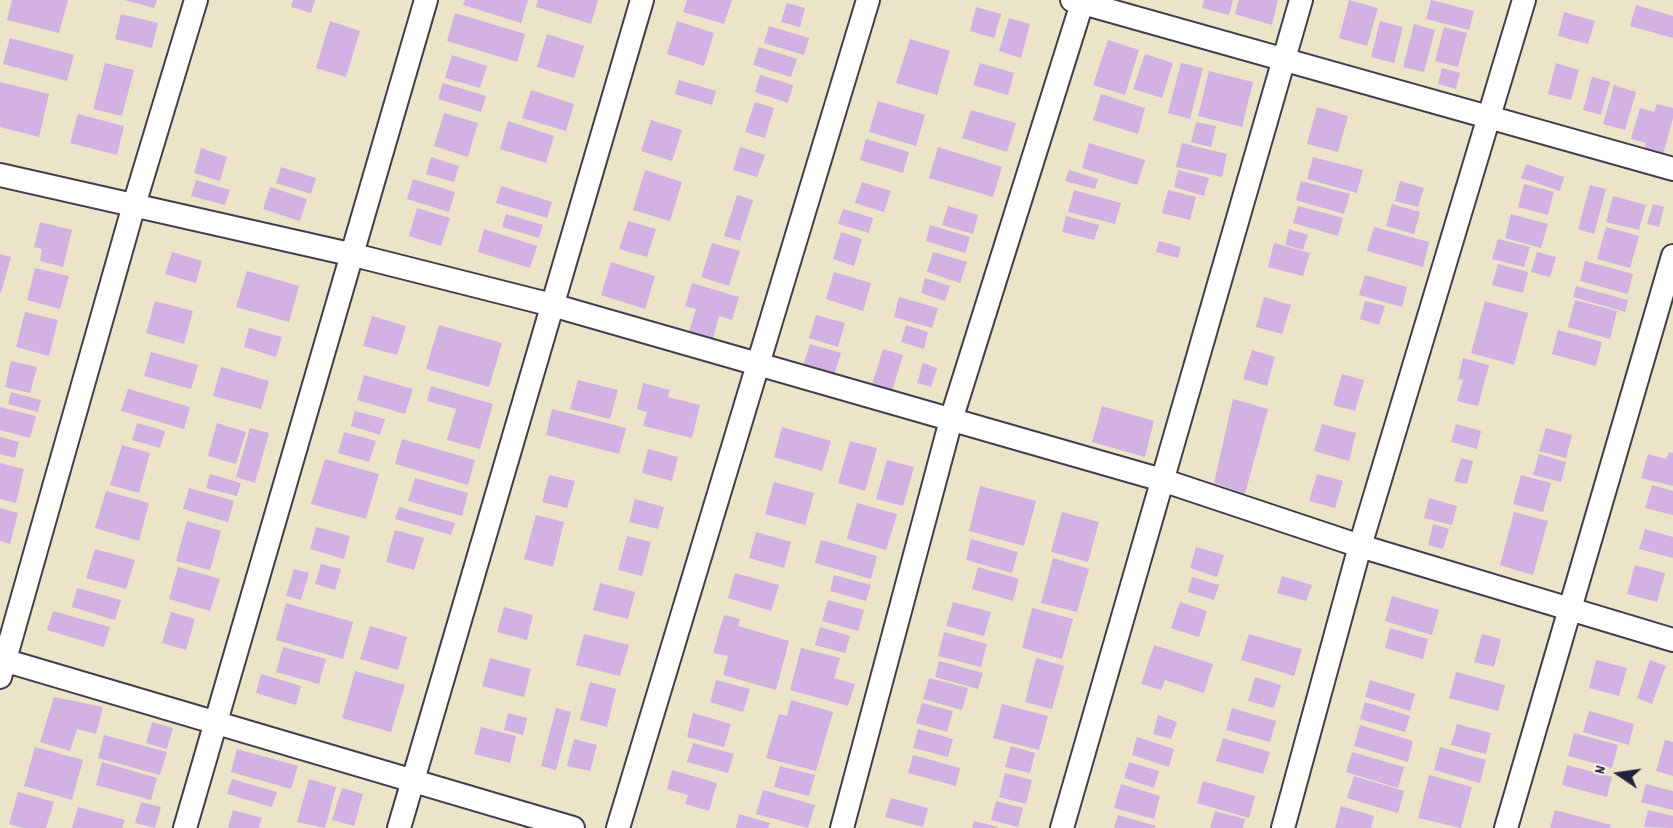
<!DOCTYPE html>
<html>
<head>
<meta charset="utf-8">
<style>
  body { margin:0 }
  #map { position:relative; width:1673px; height:828px; overflow:hidden; background:#ece4c8; font-family:Dekko,sans-serif }
  canvas { display:block }
  .north { position:absolute; left:1589px; top:744px; width:60px; height:60px; -webkit-text-stroke:4px #f6f6f2; paint-order:stroke; rotate:283deg; font-size:16px; font-weight:700; line-height:24px; text-align:center; color:#22223b }
  .north::after { content:''; display:block; margin:auto; width:21px; height:27px; background:#22223b; clip-path:polygon(50% 0,100% 100%,50% 72%,0 100%) }
</style>
</head>
<body>
<div id="map">
<canvas width="1673" height="828"></canvas>
<div class="north">N</div>
</div>
<script>
const context = document.querySelector('canvas').getContext('2d');
context.lineJoin = 'round';
function fill(path, color) {
  context.fillStyle = color;
  context.fill(path, 'evenodd');
}
function poly(rows) {
  const path = new Path2D();
  for (const r of rows) {
    path.moveTo(r[0], r[1]);
    for (let i = 2; i < r.length; i += 2) path.lineTo(r[i], r[i + 1]);
  }
  return path;
}
function strokePath(path, color, width, dash) {
  context.strokeStyle = color;
  context.lineWidth = width;
  context.lineCap = dash ? 'butt' : 'round';
  context.setLineDash(dash || []);
  context.stroke(path);
}
fill(poly([
  [12,0,68,0,59,33,7,20],
  [125,0,157,0,154,8],
  [293,0,315,0,311,13,291,7],
  [465,0,528,0,521,23,463,5],
  [538,0,598,0,591,24,536,7],
  [687,0,732,0,724,24,683,12],
  [1204,0,1233,0,1229,15,1202,8],
  [1239,0,1278,0,1272,25,1235,14],
  [1349,0,1378,8,1367,46,1339,38],
  [1431,0,1474,11,1469,30,1426,19],
  [787,3,805,8,800,27,781,22],
  [1636,5,1673,16,1673,38,1630,26],
  [976,7,1001,14,994,38,970,31],
  [1564,12,1595,21,1588,44,1558,36],
  [455,13,525,34,517,62,447,41],
  [121,14,158,23,152,48,115,39],
  [1009,18,1030,24,1021,58,999,51],
  [330,21,360,31,346,77,316,68],
  [677,21,714,33,704,66,667,54],
  [1380,21,1403,27,1394,63,1371,57],
  [1414,24,1435,30,1424,72,1403,67],
  [769,26,809,38,804,55,764,43],
  [1444,27,1467,33,1458,67,1435,61],
  [547,34,584,46,574,78,537,67],
  [10,38,74,55,67,81,3,64],
  [910,39,950,51,937,95,896,83],
  [1108,40,1139,50,1125,95,1093,85],
  [759,47,797,59,791,77,753,65],
  [1145,54,1173,63,1162,98,1133,89],
  [452,55,487,66,480,88,445,78],
  [105,63,134,70,122,116,93,109],
  [980,63,1014,73,1008,95,973,85],
  [1181,63,1203,68,1190,119,1168,113],
  [1556,63,1579,70,1571,100,1548,94],
  [1442,68,1460,73,1456,89,1438,84],
  [1209,71,1253,82,1242,127,1198,116],
  [760,75,793,85,788,103,755,92],
  [1592,77,1610,82,1601,115,1583,110],
  [679,80,716,91,712,105,675,94],
  [0,82,49,94,39,137,0,127],
  [443,83,486,96,481,112,438,99],
  [1614,85,1636,92,1625,130,1603,124],
  [531,90,574,104,566,131,522,118],
  [1101,94,1145,108,1138,134,1093,120],
  [878,101,925,115,916,146,869,132],
  [755,102,774,108,765,138,745,132],
  [1657,104,1673,108,1673,118,1662,158,1643,153,1646,143,1631,139,1640,108,1654,112],
  [1317,107,1348,116,1338,152,1307,144],
  [971,110,1016,123,1007,152,962,138],
  [444,113,478,123,468,157,434,146],
  [78,114,124,126,117,155,70,143],
  [651,120,682,130,672,161,641,151],
  [508,121,554,136,546,163,500,149],
  [1196,122,1216,126,1211,147,1191,142],
  [866,139,909,152,903,173,860,160],
  [1089,143,1145,160,1137,185,1082,168],
  [1182,143,1227,154,1222,177,1176,167],
  [740,147,765,155,757,177,733,170],
  [938,147,1002,167,993,197,929,178],
  [201,148,227,157,220,181,194,173],
  [431,157,459,166,454,182,426,174],
  [1313,157,1363,170,1357,193,1307,179],
  [1526,164,1564,177,1560,191,1521,178],
  [281,167,316,178,311,194,276,183],
  [645,170,682,182,670,221,633,210],
  [1069,170,1098,179,1095,189,1065,181],
  [1178,170,1209,178,1204,196,1174,187],
  [413,179,455,192,449,212,407,199],
  [196,180,230,190,225,205,191,196],
  [1301,181,1350,194,1344,214,1296,200],
  [1400,181,1424,188,1418,207,1395,201],
  [862,182,891,191,884,212,855,203],
  [1524,184,1554,192,1548,215,1518,207],
  [1590,185,1606,189,1594,234,1578,229],
  [501,186,552,202,547,218,496,203],
  [270,187,307,199,300,221,263,209],
  [1074,190,1121,203,1115,224,1068,212],
  [1168,190,1196,197,1190,220,1162,213],
  [737,195,753,200,740,241,724,236],
  [1613,196,1646,205,1639,230,1606,222],
  [1392,204,1420,212,1414,234,1386,226],
  [1653,204,1664,207,1659,227,1647,224],
  [948,206,978,215,973,234,942,225],
  [1298,206,1343,218,1338,236,1293,223],
  [417,208,450,218,441,246,409,236],
  [843,209,873,218,869,233,838,224],
  [506,214,543,225,539,238,502,227],
  [1511,214,1548,224,1541,248,1505,238],
  [1066,216,1099,225,1094,240,1062,232],
  [628,221,656,229,647,257,619,249],
  [40,222,72,230,63,267,40,261,42,249,34,247],
  [930,225,970,237,965,253,926,241],
  [1374,227,1429,242,1423,267,1367,251],
  [1606,227,1639,236,1630,268,1597,259],
  [484,229,537,246,530,268,478,252],
  [1289,229,1308,235,1303,250,1285,245],
  [841,232,862,239,854,266,833,259],
  [1498,239,1530,247,1524,267,1492,259],
  [1159,241,1181,247,1178,258,1156,252],
  [712,243,740,251,729,286,701,277],
  [1274,243,1310,253,1303,276,1268,267],
  [172,252,202,261,196,283,165,274],
  [933,252,967,262,960,283,927,272],
  [1537,252,1556,257,1550,277,1531,272],
  [0,254,11,257,1,293,0,292],
  [1585,261,1633,274,1628,294,1580,281],
  [611,262,655,276,645,309,601,295],
  [1498,264,1528,272,1523,293,1492,285],
  [35,268,69,276,60,309,27,300],
  [247,271,299,286,289,322,236,307],
  [834,272,871,283,863,311,826,299],
  [1365,275,1407,287,1402,307,1359,295],
  [925,278,950,286,945,301,921,293],
  [692,283,739,297,732,320,719,316,713,339,689,332,696,309,685,306],
  [1576,286,1628,300,1625,312,1573,297],
  [899,297,938,308,932,328,894,317],
  [1264,297,1291,305,1282,334,1256,327],
  [1575,300,1617,311,1610,339,1568,327],
  [155,301,193,311,184,344,146,333],
  [1365,301,1385,306,1379,325,1360,319],
  [1485,301,1528,313,1514,365,1471,353],
  [25,312,58,320,49,356,16,347],
  [816,315,845,323,838,347,809,338],
  [372,316,406,326,397,355,363,346],
  [439,325,502,343,489,387,426,369],
  [906,325,928,332,924,349,901,342],
  [249,328,282,337,276,357,244,347],
  [1558,330,1602,342,1596,366,1552,354],
  [810,344,841,353,834,375,803,366],
  [883,349,903,355,891,394,871,388],
  [1252,350,1275,357,1267,386,1243,379],
  [151,352,198,365,191,389,144,376],
  [1463,358,1489,365,1478,406,1457,401,1463,380,1458,379],
  [11,361,37,367,30,393,5,387],
  [923,363,937,368,931,387,917,383],
  [221,367,269,381,261,409,213,396],
  [1342,374,1364,380,1355,411,1333,405],
  [364,375,413,389,405,414,357,400],
  [578,380,618,390,610,419,570,409],
  [643,383,670,390,668,397,700,405,692,438,643,426,647,412,637,409],
  [431,386,493,404,480,449,447,440,456,409,427,401],
  [128,389,190,407,184,429,121,411],
  [11,392,41,400,38,412,8,404],
  [1233,399,1268,409,1245,494,1214,483],
  [1102,406,1154,421,1145,457,1092,442],
  [0,407,36,416,30,438,0,430],
  [552,409,626,428,619,454,546,435],
  [355,411,385,419,380,435,351,426],
  [137,423,165,431,160,448,132,440],
  [217,423,246,432,236,464,208,456],
  [1322,424,1356,433,1349,461,1314,451],
  [1456,424,1481,431,1477,449,1451,442],
  [782,427,831,441,822,471,774,457],
  [250,428,269,433,255,483,236,477],
  [1546,428,1572,435,1566,458,1539,451],
  [344,432,376,441,369,462,338,453],
  [0,437,19,442,15,458,0,454],
  [402,439,475,460,468,485,395,464],
  [850,441,877,448,865,491,838,483],
  [122,445,150,453,139,493,110,485],
  [648,449,678,457,672,481,642,473],
  [1669,452,1673,453,1673,486,1641,478,1648,454,1666,459],
  [1539,454,1566,462,1561,482,1533,475],
  [1461,458,1473,461,1467,484,1454,481],
  [325,459,379,474,366,519,311,504],
  [887,460,914,467,903,506,876,499],
  [0,463,24,469,16,503,0,499],
  [210,474,241,483,237,496,206,488],
  [1317,474,1343,481,1335,508,1309,501],
  [549,475,575,481,567,508,542,502],
  [1521,475,1551,483,1543,512,1513,504],
  [415,478,468,493,462,516,408,501],
  [774,482,814,493,805,525,765,514],
  [1652,485,1673,491,1673,515,1645,508],
  [980,486,1036,501,1024,546,969,531],
  [189,488,234,501,228,522,183,509],
  [106,491,149,503,139,541,95,528],
  [1429,498,1457,506,1452,525,1424,518],
  [635,499,664,507,658,529,629,522],
  [857,503,897,514,886,550,847,539],
  [399,507,455,523,451,535,395,519],
  [0,508,18,513,10,544,0,541],
  [1062,512,1099,522,1088,562,1051,552],
  [1514,512,1548,521,1533,575,1500,565],
  [536,515,564,522,553,567,524,559],
  [187,521,221,531,210,570,176,561],
  [1433,524,1449,529,1443,549,1428,545],
  [316,527,350,536,344,559,310,549],
  [1645,529,1673,537,1673,558,1639,549],
  [395,530,424,538,414,570,386,562],
  [756,532,791,542,784,568,749,558],
  [627,536,651,542,642,576,618,570],
  [971,539,1018,552,1012,573,966,560],
  [821,540,877,556,871,579,815,563],
  [1196,547,1224,555,1217,577,1190,568],
  [95,549,135,560,126,589,86,578],
  [1053,558,1089,569,1077,612,1041,603],
  [321,564,341,569,335,590,315,584],
  [1635,565,1665,573,1657,602,1627,594],
  [178,567,220,579,210,611,169,599],
  [978,567,1019,579,1013,601,972,589],
  [294,569,309,573,301,600,286,596],
  [735,573,779,585,771,611,728,598],
  [834,575,871,585,866,601,830,591],
  [1282,576,1312,585,1306,601,1277,593],
  [1192,577,1219,585,1214,600,1188,592],
  [600,583,635,592,628,619,593,610],
  [77,588,121,600,115,620,72,607],
  [1392,596,1439,610,1432,635,1385,621],
  [828,600,864,610,858,631,822,621],
  [953,602,991,612,984,636,946,626],
  [1180,602,1207,611,1199,637,1171,628],
  [286,603,353,622,343,659,276,640],
  [504,607,533,615,527,640,497,632],
  [1032,608,1073,619,1062,659,1022,648],
  [53,611,110,627,104,647,47,630],
  [171,612,195,619,186,650,162,643],
  [724,615,740,619,738,626,789,641,776,690,723,675,728,656,713,653],
  [370,626,407,637,398,670,360,659],
  [820,627,850,636,845,653,815,645],
  [1390,628,1428,639,1423,659,1385,648],
  [944,632,987,644,981,667,938,656],
  [584,634,629,645,620,676,576,665],
  [1249,634,1302,649,1294,676,1241,660],
  [1482,634,1501,639,1494,667,1474,662],
  [1154,645,1213,664,1204,693,1165,680,1161,690,1141,684],
  [283,647,326,659,319,684,276,672],
  [801,648,840,658,834,678,855,684,848,706,790,690],
  [490,658,531,669,524,697,482,686],
  [1036,658,1064,666,1052,709,1025,702],
  [1596,660,1627,668,1619,696,1589,688],
  [1650,660,1666,666,1652,704,1637,698],
  [939,661,983,673,978,689,935,677],
  [355,671,405,685,391,732,342,718],
  [1456,672,1505,685,1498,711,1449,698],
  [261,674,301,686,296,705,256,693],
  [1255,677,1281,685,1274,708,1248,701],
  [929,678,968,688,962,710,923,699],
  [716,680,750,689,743,712,710,702],
  [1370,680,1415,694,1410,711,1365,697],
  [590,682,616,689,607,727,580,720],
  [54,697,103,707,96,734,77,729,70,751,40,742],
  [791,700,833,712,816,771,766,758,779,714,787,716],
  [1365,702,1410,716,1405,732,1360,719],
  [922,703,953,711,947,732,916,723],
  [1002,704,1048,716,1039,750,993,738],
  [556,708,571,712,556,770,541,766],
  [1232,708,1276,721,1270,742,1226,730],
  [1589,711,1634,724,1629,745,1583,732],
  [508,713,527,718,523,735,504,730],
  [693,713,731,724,724,747,687,737],
  [1158,715,1177,722,1171,739,1153,734],
  [152,722,173,728,167,749,146,743],
  [1457,724,1491,733,1486,754,1451,745],
  [1360,725,1413,741,1408,762,1354,746],
  [481,727,516,736,510,763,474,754],
  [918,729,953,739,948,757,913,748],
  [1574,733,1618,745,1612,768,1568,756],
  [104,735,167,752,160,775,98,758],
  [1137,737,1174,749,1169,767,1132,755],
  [1223,738,1270,752,1263,774,1216,761],
  [574,739,597,745,590,771,567,766],
  [1665,740,1673,742,1673,776,1656,771],
  [693,743,734,754,728,773,687,762],
  [1011,746,1035,753,1030,773,1005,767],
  [35,747,83,760,72,800,24,786],
  [1440,747,1486,760,1480,783,1434,770],
  [237,749,298,766,291,789,231,772],
  [1352,752,1404,767,1398,788,1346,772],
  [913,755,960,768,956,786,908,773],
  [102,762,157,778,151,800,96,785],
  [1129,762,1159,771,1154,788,1124,778],
  [1567,765,1612,777,1607,797,1562,785],
  [780,766,815,775,809,796,774,787],
  [672,770,717,783,709,811,685,804,688,795,667,789],
  [1005,773,1032,780,1026,804,999,797],
  [1429,775,1472,787,1461,828,1418,818],
  [1354,776,1404,791,1398,813,1347,798],
  [232,779,277,792,272,807,227,794],
  [309,779,336,787,325,828,297,822],
  [1203,781,1255,796,1249,818,1197,803],
  [1121,784,1160,796,1154,819,1114,808],
  [1646,784,1673,791,1673,810,1641,802],
  [342,788,363,794,354,826,332,820],
  [763,790,815,805,808,828,756,814],
  [18,792,54,802,46,828,23,828,9,824],
  [891,798,928,808,923,827,885,817],
  [996,801,1023,808,1018,827,991,820],
  [141,802,161,807,155,828,135,823],
  [1341,806,1374,816,1371,828,1335,828],
  [78,807,125,820,122,828,72,828],
  [233,810,262,818,259,828,228,828],
  [1555,810,1611,825,1610,828,1550,828],
  [1648,810,1673,816,1673,828,1644,827],
  [1215,811,1245,819,1243,828,1210,828],
  [739,814,770,823,768,828,736,828],
  [1118,815,1156,826,1155,828,1114,828],
  [974,821,998,827,998,828,972,828]
]), '#d2b1e3');
const street = poly([
  [1072,0,1673,169],
  [0,175,354,255,552,305,1162,480,1360,546,1673,640],
  [0,659,573,828],
  [0,677,134,205,196,0],
  [185,828,426,0],
  [399,828,642,0],
  [618,828,868,0],
  [842,828,951,420,1083,0],
  [1062,828,1301,0],
  [1283,828,1360,546,1524,0],
  [1506,828,1673,256]
]);
strokePath(street, '#403f50', 26);
strokePath(street, '#fff', 22);
</script>
</body>
</html>
